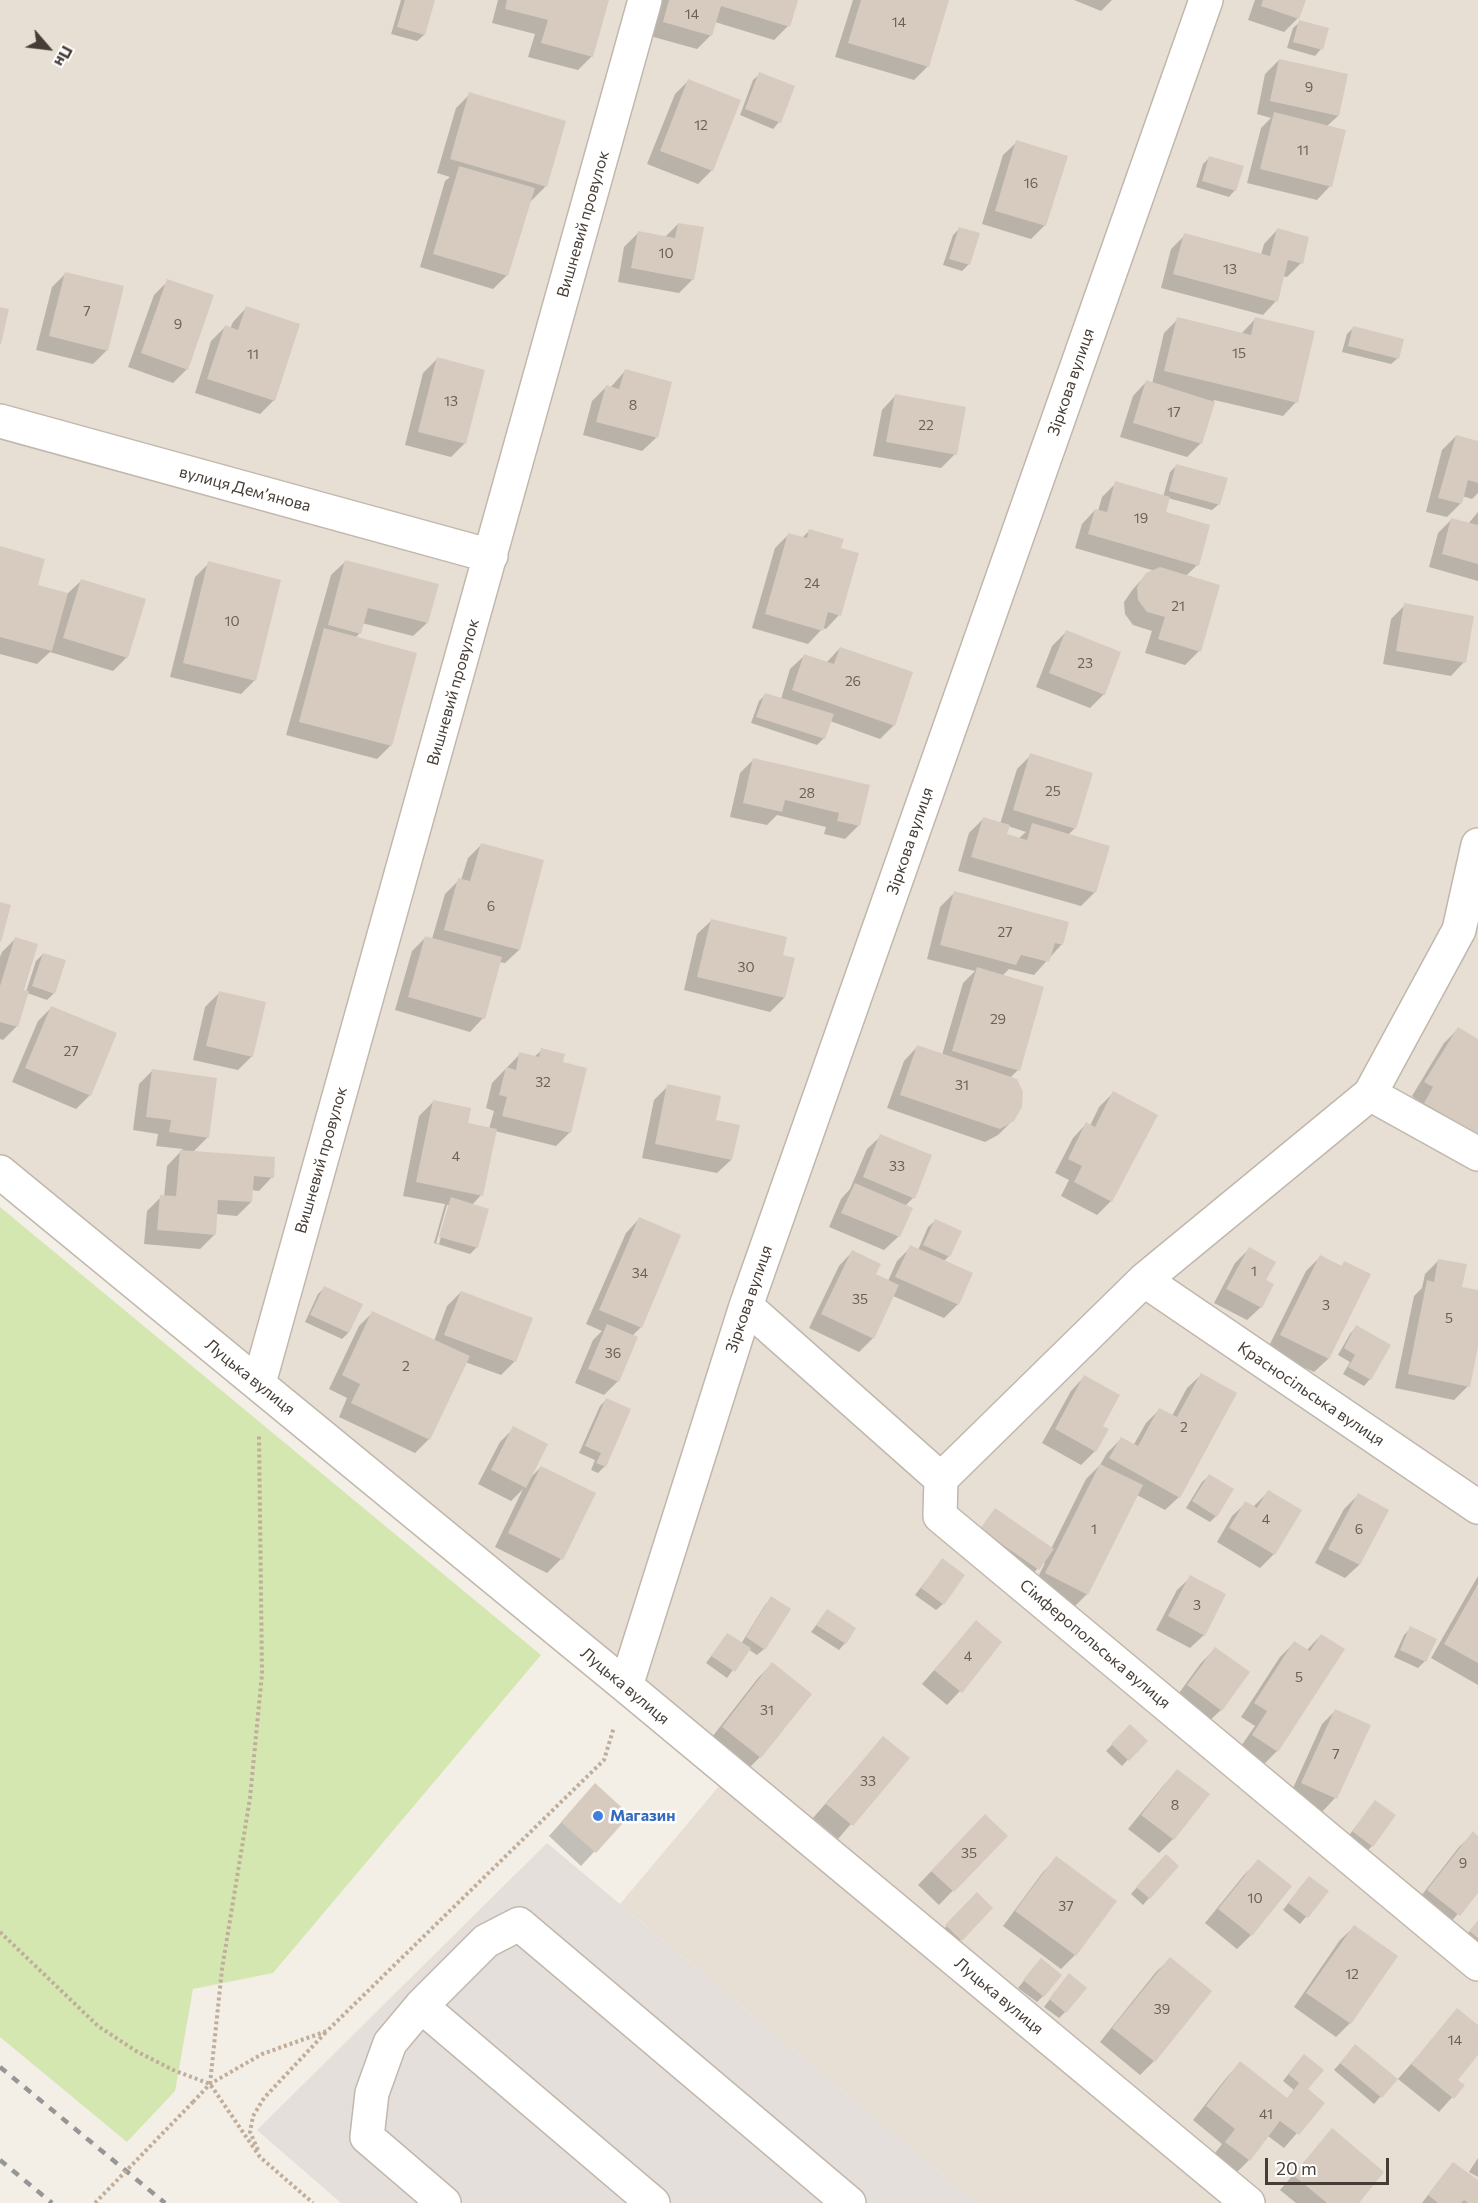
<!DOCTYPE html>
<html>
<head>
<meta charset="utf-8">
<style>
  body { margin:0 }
  #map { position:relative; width:1478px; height:2203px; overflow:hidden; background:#f3eee6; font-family:Commissioner,sans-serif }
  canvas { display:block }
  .north { position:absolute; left:18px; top:18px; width:60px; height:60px; -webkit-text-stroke:4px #fff; paint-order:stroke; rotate:118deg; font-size:16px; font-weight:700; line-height:24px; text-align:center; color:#463d36 }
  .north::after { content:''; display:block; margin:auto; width:21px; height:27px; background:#463d36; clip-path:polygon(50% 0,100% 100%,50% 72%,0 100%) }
  .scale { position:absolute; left:1265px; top:2158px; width:124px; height:27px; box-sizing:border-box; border:3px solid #463d36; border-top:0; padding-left:8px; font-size:18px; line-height:21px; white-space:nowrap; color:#463d36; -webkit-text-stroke:4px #fff; paint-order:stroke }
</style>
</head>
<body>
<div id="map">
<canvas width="1478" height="2203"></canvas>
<div class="north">Пн</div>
<div class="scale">20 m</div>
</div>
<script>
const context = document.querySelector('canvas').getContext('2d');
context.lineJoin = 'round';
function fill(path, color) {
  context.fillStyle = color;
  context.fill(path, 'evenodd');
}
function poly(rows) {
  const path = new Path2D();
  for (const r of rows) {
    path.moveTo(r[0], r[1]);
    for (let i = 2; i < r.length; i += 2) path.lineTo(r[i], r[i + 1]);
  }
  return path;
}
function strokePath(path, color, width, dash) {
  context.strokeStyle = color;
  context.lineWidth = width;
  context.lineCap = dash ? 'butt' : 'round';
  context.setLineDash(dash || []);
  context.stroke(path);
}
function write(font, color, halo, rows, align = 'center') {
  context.font = font + ' Commissioner,sans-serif';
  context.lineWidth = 5;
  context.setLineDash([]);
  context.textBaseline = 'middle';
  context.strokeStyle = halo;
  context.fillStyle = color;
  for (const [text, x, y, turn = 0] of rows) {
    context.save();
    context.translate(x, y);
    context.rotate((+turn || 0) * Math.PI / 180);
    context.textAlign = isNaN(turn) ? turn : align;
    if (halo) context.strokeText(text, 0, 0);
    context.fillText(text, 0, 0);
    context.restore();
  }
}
fill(poly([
  [0,0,1478,0,1478,2203,977,2203,620,1904,730,1773,0,1172]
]), '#e7dfd4');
fill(poly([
  [547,1843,977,2203,341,2203,257,2130]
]), '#e5dfdb');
fill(poly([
  [0,1207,541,1655,273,1973,193,1989,175,2091,127,2142,0,2037]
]), '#d4e7b0');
fill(poly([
  [401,0,434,0,424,35,417,41,391,34],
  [498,0,607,0,592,56,578,70,528,57,535,34,492,23],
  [660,0,796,0,788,26,774,40,715,22,711,35,697,49,650,36],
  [853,0,948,0,928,66,914,80,835,57],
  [1074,0,1112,0,1101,11],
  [1255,0,1304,0,1297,19,1284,32,1248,20],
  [1300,22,1321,49,1315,56,1287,48,1293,28],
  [1279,60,1346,75,1338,116,1326,127,1330,186,1317,200,1247,183,1261,128,1271,118,1257,114,1265,74],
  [760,74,793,87,779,122,773,129,740,115,753,80],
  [689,80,712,170,698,184,647,164,675,94],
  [470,94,565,122,545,187,531,201,529,200,507,275,493,289,420,267,445,181,450,177,437,173,456,108],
  [1017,142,1045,225,1031,239,982,224,1003,155],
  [1209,158,1235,190,1229,197,1196,187,1203,164],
  [678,224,693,279,679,293,618,282,624,247,638,233,664,238],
  [959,229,969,264,962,271,943,265,953,235],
  [1277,230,1301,263,1287,277,1283,276,1276,301,1263,315,1161,288,1171,249,1185,235,1261,255,1264,244],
  [66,273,107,350,93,364,36,350,52,287],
  [168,281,187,369,173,383,128,367,154,295],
  [246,308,274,400,260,414,195,393,211,341,225,327,230,329,233,322],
  [1178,319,1241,334,1255,319,1296,402,1283,416,1214,400,1201,443,1187,457,1120,437,1133,396,1146,382,1152,384,1164,333],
  [1354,327,1398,358,1391,364,1342,352,1347,334],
  [437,359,465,443,451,457,405,445,423,373],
  [625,371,656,438,642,451,583,435,592,401,606,387,610,388],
  [895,396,955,454,941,468,873,456,882,410],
  [1456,436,1478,442,1478,493,1472,499,1462,496,1460,504,1447,517,1426,512,1442,450],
  [1177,465,1219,504,1212,510,1168,498,1164,513,1197,565,1186,576,1199,651,1185,665,1145,653,1152,631,1133,625,1125,614,1124,602,1133,589,1147,574,1155,571,1075,548,1082,524,1095,510,1098,511,1102,497,1116,483,1163,497,1170,472],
  [1478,512,1478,581,1429,567,1438,533,1452,519,1468,524],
  [810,530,840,549,839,615,826,629,823,628,808,644,752,628,775,548,789,534,802,538],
  [0,548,36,586,67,594,81,581,127,657,113,671,50,652,37,664,0,654],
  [345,562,427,623,413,636,362,623,360,633,355,638,391,745,377,759,286,735,331,575],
  [209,563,255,680,241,694,170,677,195,577],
  [1405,605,1464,662,1451,676,1383,664,1391,619],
  [1066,632,1104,694,1090,708,1036,687,1052,646],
  [840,648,894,725,880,739,830,721,824,738,817,745,751,723,759,701,766,694,781,699,790,669,804,656,826,663],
  [1031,755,1075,828,1068,835,1108,847,1094,893,1081,906,958,871,969,833,983,819,1000,824,1017,769],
  [1008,826,1026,832,1018,839,1005,835],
  [754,759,859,825,845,839,824,834,826,827,777,815,767,825,730,817,740,773],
  [482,844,519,950,505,963,499,962,483,1018,470,1032,395,1010,412,951,426,937,432,939,445,894,459,880,461,880,468,858],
  [954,893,1062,944,1034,975,1009,969,1002,976,1018,1070,1010,1078,1013,1120,998,1135,985,1142,887,1108,904,1061,917,1047,942,1055,963,983,975,971,927,959,940,907],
  [711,921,781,956,784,998,770,1012,684,990,697,934],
  [15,939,22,991,26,992,36,961,43,954,54,993,47,1000,27,993,17,1026,3,1040,0,1039,0,957,2,952],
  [219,993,252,1056,238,1070,193,1060,205,1007],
  [51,1008,90,1095,76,1109,12,1082,38,1021],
  [1458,1029,1478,1041,1478,1157,1411,1117,1420,1102,1412,1096,1444,1043],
  [542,1050,561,1063,570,1132,556,1146,495,1131,481,1195,472,1205,477,1247,470,1254,434,1243,445,1204,403,1196,419,1116,433,1102,466,1124,489,1129,494,1111,486,1108,492,1083,520,1054,534,1057],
  [447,1205,450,1205,439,1244,436,1243],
  [153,1070,208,1137,192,1153,272,1177,259,1191,252,1190,251,1202,237,1216,216,1214,214,1235,200,1249,144,1244,147,1211,161,1197,164,1197,167,1166,183,1149,156,1146,158,1134,133,1130,139,1084],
  [668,1086,714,1122,731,1160,717,1173,642,1158,654,1100],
  [1113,1093,1111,1201,1097,1215,1061,1196,1069,1180,1055,1173,1073,1138,1086,1124,1090,1126,1099,1107],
  [881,1136,913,1198,905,1206,911,1209,898,1237,884,1250,829,1227,841,1199,850,1189,867,1149],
  [639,1219,641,1327,632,1336,618,1381,604,1395,575,1383,593,1340,602,1331,586,1324,626,1233],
  [935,1221,960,1232,949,1256,943,1262,971,1274,958,1304,944,1318,893,1296,873,1338,859,1352,809,1328,839,1266,852,1252,874,1274,888,1281,897,1261,911,1247,918,1250,928,1227],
  [1249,1249,1264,1280,1261,1307,1247,1320,1214,1303,1235,1263],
  [1320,1257,1340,1267,1345,1263,1369,1275,1328,1359,1314,1372,1267,1350,1306,1271],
  [1439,1260,1461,1288,1478,1292,1478,1339,1468,1386,1454,1400,1395,1388,1414,1296,1422,1288,1425,1274],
  [324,1288,361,1305,348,1333,342,1339,305,1322,318,1294],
  [461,1292,515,1361,501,1375,465,1362,429,1439,415,1453,339,1417,347,1398,329,1389,359,1326,373,1312,434,1341,447,1306],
  [1356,1327,1370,1379,1364,1386,1343,1374,1350,1362,1338,1355,1350,1334],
  [1201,1375,1179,1497,1165,1510,1137,1495,1087,1594,1073,1608,1033,1587,1045,1563,1043,1562,1031,1576,975,1537,989,1517,1051,1549,1086,1479,1100,1465,1107,1453,1121,1439,1133,1446,1146,1423,1160,1409,1172,1416,1187,1388],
  [1084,1377,1101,1426,1095,1451,1081,1465,1042,1443,1071,1391],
  [606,1400,605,1466,598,1473,591,1470,595,1460,579,1453,600,1406],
  [514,1428,529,1479,541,1467,594,1493,561,1559,547,1573,495,1547,523,1489,511,1501,478,1484,500,1442],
  [1209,1476,1216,1516,1210,1522,1186,1508,1202,1482],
  [1268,1492,1274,1554,1260,1568,1217,1542,1232,1516,1246,1503,1253,1507],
  [1358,1495,1387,1510,1359,1565,1345,1578,1315,1563,1344,1509],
  [943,1559,943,1604,936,1610,915,1595],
  [1478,1576,1478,1685,1431,1658],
  [1191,1577,1204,1635,1190,1648,1156,1630,1177,1590],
  [772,1598,764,1649,757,1655,748,1649,727,1678,706,1663,727,1635,741,1644,765,1605],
  [827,1611,845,1643,839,1650,811,1632],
  [976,1622,960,1691,947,1705,922,1684],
  [1411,1628,1425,1661,1418,1668,1394,1657,1404,1635],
  [1321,1635,1343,1649,1277,1751,1263,1765,1239,1749,1255,1726,1241,1717,1280,1657,1294,1643,1306,1651],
  [1215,1649,1221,1710,1207,1723,1174,1700,1201,1663],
  [772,1664,810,1694,760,1757,746,1771,709,1741,758,1678],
  [1336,1710,1335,1798,1322,1812,1289,1797,1322,1724],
  [1130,1726,1145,1741,1122,1766,1106,1751],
  [883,1738,908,1758,838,1839,813,1818],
  [1177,1771,1208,1795,1173,1839,1159,1853,1128,1829,1164,1785],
  [582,1799,628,1815,581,1866,549,1836],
  [1375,1802,1372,1846,1366,1852,1347,1838],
  [971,1830,1005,1836,939,1905,918,1885],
  [1473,1834,1478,1837,1478,1890,1445,1929,1414,1905,1459,1847],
  [1057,1858,1115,1901,1075,1955,1061,1969,1003,1926,1043,1872],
  [1258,1861,1251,1935,1237,1949,1205,1923,1244,1875],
  [1159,1862,1149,1898,1143,1905,1131,1894],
  [1303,1884,1327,1891,1300,1924,1283,1910],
  [977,1894,991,1908,954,1947,940,1933],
  [1478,1921,1478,1947,1464,1938],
  [1354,1927,1350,2023,1336,2037,1294,2007,1340,1940],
  [1170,1959,1210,1991,1154,2061,1140,2075,1100,2042,1156,1972],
  [1035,1967,1043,1996,1037,2002,1018,1988],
  [1063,1982,1065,2012,1059,2018,1044,2007],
  [1458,2010,1478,2027,1478,2053,1456,2080,1463,2085,1439,2112,1398,2079],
  [1349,2053,1395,2080,1374,2104,1334,2070],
  [1240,2063,1286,2099,1294,2090,1283,2081,1297,2063,1306,2090,1323,2103,1284,2148,1268,2136,1249,2160,1235,2174,1212,2157,1222,2144,1193,2120,1227,2077],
  [1332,2130,1357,2203,1296,2203,1280,2190],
  [1478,2158,1478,2177,1469,2172],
  [1447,2170,1478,2182,1478,2203,1422,2203]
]), '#0003');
fill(poly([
  [405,0,435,0,425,35,397,27],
  [507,0,609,0,593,57,541,43,548,20,505,9],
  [669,0,798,0,790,27,721,6,712,36,663,22],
  [861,0,949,0,929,67,848,43],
  [1263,0,1306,0,1299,19,1261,6],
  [1299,20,1329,28,1323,50,1293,42],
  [1279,59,1348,74,1339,116,1270,101],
  [759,72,795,86,781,123,745,109],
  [688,79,741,100,713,171,660,151],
  [469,92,566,121,547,187,450,159],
  [1274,112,1346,130,1332,187,1260,169],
  [1016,140,1068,156,1046,226,995,211],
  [1209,156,1244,166,1236,191,1202,181],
  [459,166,535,188,508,276,433,254],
  [678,223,704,227,694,280,631,268,638,231,675,238],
  [959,227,980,233,970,265,949,259],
  [1277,228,1309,237,1303,264,1288,260,1278,302,1173,274,1184,233,1270,256],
  [65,272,124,286,108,351,49,336],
  [167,279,214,295,188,370,141,353],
  [246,306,300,324,275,401,207,379,225,325,238,330],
  [0,307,9,309,1,344,0,344],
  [1177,317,1251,335,1255,317,1315,331,1298,403,1164,371],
  [1353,326,1404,339,1399,359,1348,346],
  [437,357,485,370,466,444,418,432],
  [625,369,672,382,658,438,596,422,606,385,619,389],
  [1146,380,1215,402,1202,444,1133,423],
  [895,394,966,407,957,455,886,442],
  [1456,435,1478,441,1478,483,1468,480,1462,504,1438,498],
  [1176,464,1228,478,1220,505,1169,491],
  [1115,481,1170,497,1166,512,1210,525,1199,566,1088,534,1095,509,1107,512],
  [1451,518,1478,525,1478,564,1442,554],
  [809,529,844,539,841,548,859,553,841,616,828,612,823,631,765,614,788,533,807,538],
  [0,546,45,559,38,585,68,593,52,651,0,637],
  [345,560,439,584,428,623,368,608,361,634,328,625],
  [208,561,281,580,256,681,183,663],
  [1160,567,1220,585,1201,652,1158,639,1165,617,1147,612,1138,600,1137,587,1146,573],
  [81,579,146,599,128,658,63,638],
  [1404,603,1474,616,1466,663,1396,651],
  [324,628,417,653,392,746,299,722],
  [1066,630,1121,652,1105,695,1049,673],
  [840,647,913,672,895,726,792,690,804,654,834,664],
  [765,693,834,714,825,739,756,717],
  [1030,753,1093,773,1076,829,1013,810],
  [753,758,870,785,860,826,837,821,839,813,785,800,782,812,743,803],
  [983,817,1010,825,1007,834,1027,840,1032,823,1110,846,1096,893,971,857],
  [481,843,544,860,520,950,444,930,458,878,470,881],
  [954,891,1069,922,1063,945,1055,943,1049,962,1021,955,1016,965,940,945],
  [0,902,11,905,1,942,0,941],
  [711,919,787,937,783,955,795,958,785,998,697,977],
  [425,936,502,957,485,1019,408,997],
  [15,937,38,944,24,990,29,991,18,1027,0,1022,0,986],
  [43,953,66,960,55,994,32,986],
  [977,967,1044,987,1020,1071,952,1051],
  [219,991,266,1002,253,1057,206,1046],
  [51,1006,117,1033,91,1096,25,1068],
  [1458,1027,1478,1039,1478,1135,1424,1103,1433,1087,1424,1082],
  [917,1045,1017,1079,1023,1092,1022,1107,1014,1121,1000,1129,900,1095],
  [541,1048,565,1054,563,1062,587,1068,571,1133,502,1116,507,1097,499,1095,506,1067,516,1070,519,1052,539,1057],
  [152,1069,217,1078,209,1138,169,1132,171,1120,146,1117],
  [667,1084,721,1096,716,1120,740,1125,732,1160,655,1144],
  [1113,1091,1158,1115,1112,1202,1074,1182,1082,1166,1068,1159,1086,1122,1095,1127],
  [433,1100,471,1108,468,1123,497,1129,483,1196,416,1182],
  [880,1134,932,1155,915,1199,863,1177],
  [180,1150,275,1157,274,1178,254,1176,252,1202,218,1200,216,1235,157,1230,160,1195,176,1196],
  [855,1183,913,1208,900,1237,841,1213],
  [451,1197,489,1209,478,1248,439,1237],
  [639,1217,681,1235,642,1328,599,1310],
  [935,1219,962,1231,950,1257,923,1245],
  [910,1245,973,1273,959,1305,895,1277],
  [1249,1247,1276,1262,1266,1280,1274,1284,1262,1308,1226,1289],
  [852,1250,881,1264,876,1274,899,1285,874,1339,821,1314],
  [1320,1255,1342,1266,1344,1261,1371,1274,1329,1359,1280,1335],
  [1438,1259,1467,1264,1462,1287,1478,1290,1478,1347,1470,1387,1408,1374,1427,1280,1434,1282],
  [324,1286,363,1304,349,1333,310,1315],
  [461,1291,533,1318,516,1362,444,1335],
  [372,1311,470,1356,430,1440,351,1403,360,1384,342,1375],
  [607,1324,638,1337,619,1382,588,1369],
  [1356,1325,1391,1345,1371,1380,1348,1367,1355,1355,1344,1348],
  [1201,1373,1237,1393,1180,1498,1109,1458,1121,1437,1138,1446,1159,1408,1177,1417],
  [1084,1375,1120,1395,1103,1426,1109,1429,1096,1452,1055,1429],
  [606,1398,631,1409,606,1467,596,1463,601,1453,585,1446],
  [513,1426,548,1444,526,1488,491,1470],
  [1100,1464,1143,1485,1088,1595,1045,1573],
  [541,1466,596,1493,563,1560,508,1533],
  [1209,1474,1234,1489,1217,1517,1192,1501],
  [1268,1490,1302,1510,1275,1555,1229,1528,1245,1501,1257,1508],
  [1358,1493,1389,1510,1360,1565,1328,1549],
  [995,1508,1054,1549,1039,1570,980,1529],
  [942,1558,965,1575,944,1605,921,1588],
  [1190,1575,1226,1594,1205,1636,1168,1616],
  [1478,1584,1478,1663,1444,1644],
  [771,1596,791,1609,765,1650,746,1637],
  [827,1609,856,1628,846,1644,816,1625],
  [976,1620,1002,1642,962,1693,934,1670],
  [1410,1626,1437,1639,1426,1662,1400,1650],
  [727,1633,751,1648,735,1672,711,1656],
  [1321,1634,1345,1649,1278,1752,1252,1735,1267,1711,1254,1703,1294,1641,1310,1651],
  [1215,1647,1250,1672,1222,1711,1187,1685],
  [772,1662,812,1694,761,1758,722,1727],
  [1335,1709,1371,1725,1337,1799,1301,1783],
  [1130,1724,1148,1741,1129,1761,1111,1744],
  [883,1736,910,1758,853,1826,826,1804],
  [1177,1769,1210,1794,1174,1840,1141,1815],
  [595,1783,630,1815,596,1853,561,1822],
  [1375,1800,1396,1815,1373,1847,1352,1831],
  [985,1814,1008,1836,954,1892,931,1871],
  [1473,1831,1478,1836,1478,1893,1460,1916,1427,1890],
  [1166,1854,1179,1866,1150,1899,1136,1887],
  [1056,1856,1117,1901,1076,1956,1015,1911],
  [1258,1859,1292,1886,1252,1936,1218,1909],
  [1309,1876,1329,1891,1308,1918,1288,1903],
  [977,1892,993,1908,962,1941,945,1925],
  [1478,1921,1478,1938,1469,1931],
  [1354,1925,1398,1956,1351,2024,1306,1993],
  [1170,1957,1212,1991,1155,2062,1112,2028],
  [1041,1958,1062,1975,1044,1997,1023,1980],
  [1069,1973,1087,1988,1066,2013,1049,1999],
  [1457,2008,1478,2025,1478,2055,1458,2080,1465,2085,1454,2099,1411,2064],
  [1355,2044,1398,2079,1382,2098,1340,2063],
  [1304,2054,1324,2070,1308,2089,1325,2103,1299,2135,1280,2121,1250,2161,1225,2142,1235,2129,1206,2106,1240,2061,1287,2098,1299,2083,1288,2074],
  [1332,2128,1384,2172,1359,2203,1327,2203,1293,2175],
  [1453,2162,1478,2180,1478,2203,1468,2203,1464,2200,1461,2203,1438,2203,1428,2195]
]), '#d7cbbf');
const minor = poly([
  [0,421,491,556],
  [1370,1094,1478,1154],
  [0,1172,626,1686,1248,2203],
  [1144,1280,1478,1507],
  [746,1306,941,1479,940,1516,1478,1964],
  [259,1383,645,0],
  [941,1479,1144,1280,1370,1094,1459,930,1478,845],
  [626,1686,746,1306,1206,0],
  [421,2006,653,2203],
  [444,2203,367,2137,372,2093,390,2043,421,2006,486,1941,519,1924,849,2203]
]);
strokePath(minor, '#c1b7ac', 36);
strokePath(poly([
  [0,1932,98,2026,136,2051,173,2070,210,2084,260,2157,313,2203],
  [210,2084,222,1969,250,1798,262,1674,259,1435],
  [193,2102,210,2084,262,2054,327,2031,604,1760,614,1727],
  [258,2150,250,2132,253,2116,264,2098,327,2031]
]), '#c0ae9a', 4, [3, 3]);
strokePath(minor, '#fff', 33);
strokePath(poly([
  [0,2067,165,2203],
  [0,2160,52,2203]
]), '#969696', 4.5, [8, 8]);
strokePath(poly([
  [95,2203,193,2102]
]), '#c0ae9a', 4, [3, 3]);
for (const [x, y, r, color] of [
  [598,1816,6,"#3f7fe0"]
]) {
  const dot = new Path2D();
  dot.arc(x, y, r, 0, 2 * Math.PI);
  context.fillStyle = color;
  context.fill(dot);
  strokePath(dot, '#fff', 2);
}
write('14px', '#6a6058', null, [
  ["14",692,14],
  ["14",899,22],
  ["9",1309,87],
  ["12",701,125],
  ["11",1303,150],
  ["16",1031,183],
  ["10",666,253],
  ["13",1230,269],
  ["7",87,311],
  ["9",178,324],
  ["15",1239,353],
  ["11",253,354],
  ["13",451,401],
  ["8",633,405],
  ["17",1174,412],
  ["22",926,425],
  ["19",1141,518],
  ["24",812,583],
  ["21",1178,606],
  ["10",232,621],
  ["23",1085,663],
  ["26",853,681],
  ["25",1053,791],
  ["28",807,793],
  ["6",491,906],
  ["27",1005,932],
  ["30",746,967],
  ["29",998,1019],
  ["27",71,1051],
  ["32",543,1082],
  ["31",962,1085],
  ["4",456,1156],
  ["33",897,1166],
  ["1",1254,1271],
  ["34",640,1273],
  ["35",860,1299],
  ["3",1326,1305],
  ["5",1449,1318],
  ["36",613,1353],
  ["2",406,1366],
  ["2",1184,1427],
  ["4",1266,1519],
  ["1",1094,1529],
  ["6",1359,1529],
  ["3",1197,1605],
  ["4",968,1656],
  ["5",1299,1677],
  ["31",767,1710],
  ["7",1336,1754],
  ["33",868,1781],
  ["8",1175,1805],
  ["35",969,1853],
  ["9",1463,1863],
  ["10",1255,1898],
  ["37",1066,1906],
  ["12",1352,1974],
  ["39",1162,2009],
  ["14",1455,2040],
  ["41",1266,2114]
]);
write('16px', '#463d36', '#fff', [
  ["Вишневий провулок",583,224,-74],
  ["Зіркова вулиця",1071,382,-71],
  ["вулиця Демʼянова",245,489,15],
  ["Вишневий провулок",453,692,-74],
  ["Зіркова вулиця",910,841,-71],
  ["Вишневий провулок",321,1160,-74],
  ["Зіркова вулиця",749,1299,-71],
  ["Луцька вулиця",250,1377,39],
  ["Красносільська вулиця",1311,1394,34],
  ["Сімферопольська вулиця",1095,1644,40],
  ["Луцька вулиця",625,1686,40],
  ["Луцька вулиця",999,1996,40]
]);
write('bold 16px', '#366cbe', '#fff', [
  ["Магазин",610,1816]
], 'left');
</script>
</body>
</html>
